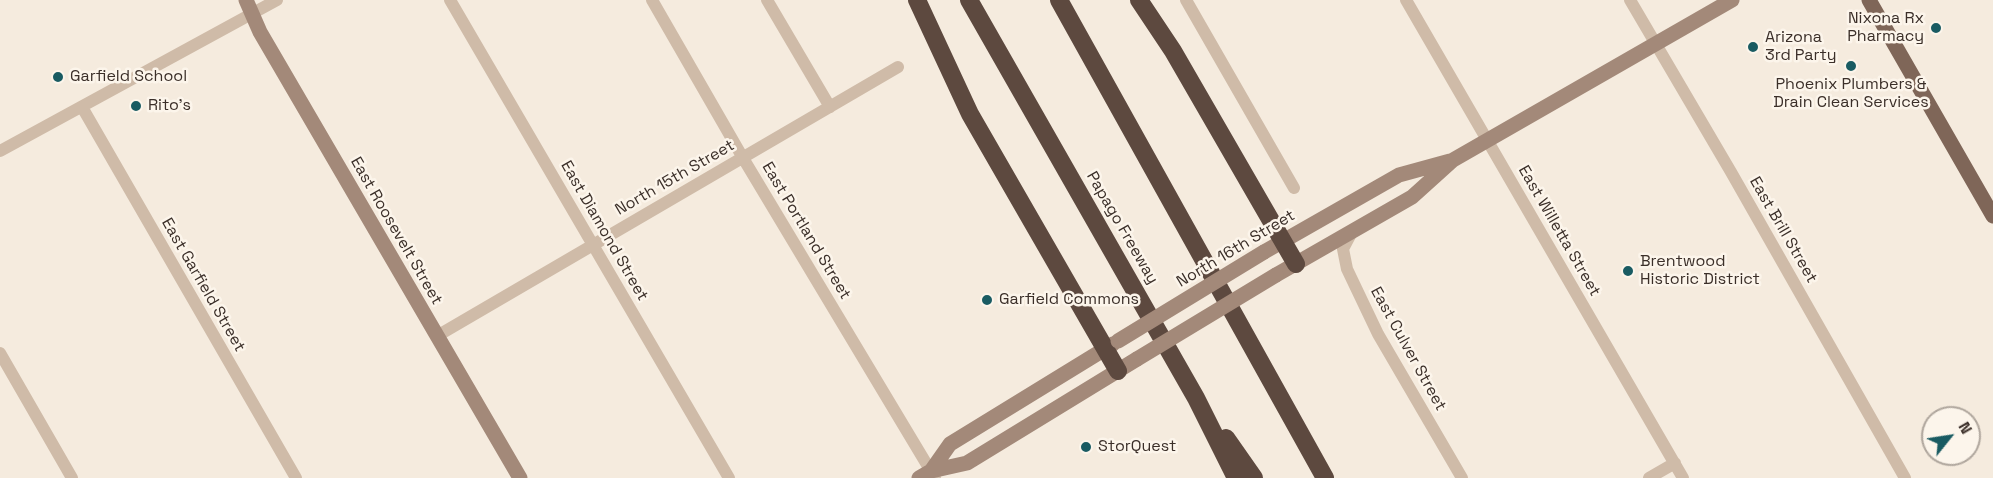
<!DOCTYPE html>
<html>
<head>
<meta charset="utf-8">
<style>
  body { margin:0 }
  #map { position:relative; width:1993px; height:478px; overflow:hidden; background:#f5ebde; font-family:"Space Grotesk",sans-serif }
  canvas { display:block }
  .north { position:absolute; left:1921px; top:406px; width:60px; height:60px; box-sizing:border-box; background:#fcf5eb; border:2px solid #afa69d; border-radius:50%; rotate:60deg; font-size:16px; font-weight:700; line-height:24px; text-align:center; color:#3b2f29 }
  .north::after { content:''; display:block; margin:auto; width:21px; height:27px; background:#195b62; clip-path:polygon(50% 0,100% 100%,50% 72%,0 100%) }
</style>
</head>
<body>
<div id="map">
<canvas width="1993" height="478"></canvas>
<div class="north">N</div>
</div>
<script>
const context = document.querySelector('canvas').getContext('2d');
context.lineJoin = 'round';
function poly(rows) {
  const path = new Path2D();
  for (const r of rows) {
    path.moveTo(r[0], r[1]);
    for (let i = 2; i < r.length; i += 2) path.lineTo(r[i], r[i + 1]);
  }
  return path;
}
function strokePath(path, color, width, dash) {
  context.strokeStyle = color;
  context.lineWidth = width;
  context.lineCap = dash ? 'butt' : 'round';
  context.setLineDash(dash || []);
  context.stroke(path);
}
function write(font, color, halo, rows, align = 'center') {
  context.font = font + ' "Space Grotesk",sans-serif';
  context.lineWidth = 5;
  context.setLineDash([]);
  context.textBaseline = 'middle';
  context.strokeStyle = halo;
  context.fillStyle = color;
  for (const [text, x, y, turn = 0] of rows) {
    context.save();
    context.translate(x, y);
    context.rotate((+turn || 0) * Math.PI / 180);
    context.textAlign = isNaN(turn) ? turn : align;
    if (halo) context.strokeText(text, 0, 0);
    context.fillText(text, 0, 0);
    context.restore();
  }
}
strokePath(poly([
  [450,0,729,478],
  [652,0,743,158,935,478],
  [767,0,830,107],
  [1186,0,1294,188],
  [1406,0,1683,478],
  [1630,0,1731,172,1905,478],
  [82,107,296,478],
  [0,151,277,0],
  [1352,232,1343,249,1347,269,1378,334,1462,478],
  [437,336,898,67],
  [0,353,72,478],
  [1649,478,1675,463]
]), '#cfbba8', 12);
strokePath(poly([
  [246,0,260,32,520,478],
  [1264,252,1399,175,1450,161],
  [1276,275,1412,197,1453,160,1732,0],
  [931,471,950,444,1113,344],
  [919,478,931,471,967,463,1137,359]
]), '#a38979', 15);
strokePath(poly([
  [1869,0,1993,216]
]), '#7f6658', 15);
strokePath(poly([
  [917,0,970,114,1118,371],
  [969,0,1196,398,1236,478],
  [1059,0,1325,478],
  [1139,0,1173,51,1296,264],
  [1226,438,1254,478]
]), '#5d493f', 18);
strokePath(poly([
  [1118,341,1264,252],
  [1137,359,1276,275]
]), '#a38979', 15);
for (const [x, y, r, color] of [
  [1936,28,6,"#195b62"],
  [1753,47,6,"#195b62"],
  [1851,66,6,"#195b62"],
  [58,77,6,"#195b62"],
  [136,106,6,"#195b62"],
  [1628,271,6,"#195b62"],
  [987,300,6,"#195b62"],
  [1086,447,6,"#195b62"]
]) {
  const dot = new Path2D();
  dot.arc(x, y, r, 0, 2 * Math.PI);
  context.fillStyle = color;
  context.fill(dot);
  strokePath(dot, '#fcf5eb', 2);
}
write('16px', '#3b2f29', '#fcf5eb', [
  ["Nixona Rx",1924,19,"right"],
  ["Pharmacy",1924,37,"right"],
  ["Arizona",1765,38],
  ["3rd Party",1765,56],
  ["Garfield School",70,77],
  ["Phoenix Plumbers &",1851,85,"center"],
  ["Drain Clean Services",1851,103,"center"],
  ["Rito's",148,106],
  ["Brentwood",1640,262],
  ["Historic District",1640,280],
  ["Garfield Commons",999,300],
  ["StorQuest",1098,447]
], 'left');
write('16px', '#3b2f29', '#fcf5eb', [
  ["North 15th Street",675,178,-30],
  ["Papago Freeway",1122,228,60],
  ["East Brill Street",1783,230,60],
  ["East Roosevelt Street",396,231,60],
  ["East Diamond Street",604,231,60],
  ["East Portland Street",806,231,59],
  ["East Willetta Street",1559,231,60],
  ["North 16th Street",1236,249,-31],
  ["East Garfield Street",203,285,60],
  ["East Culver Street",1408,349,61]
]);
</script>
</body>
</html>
